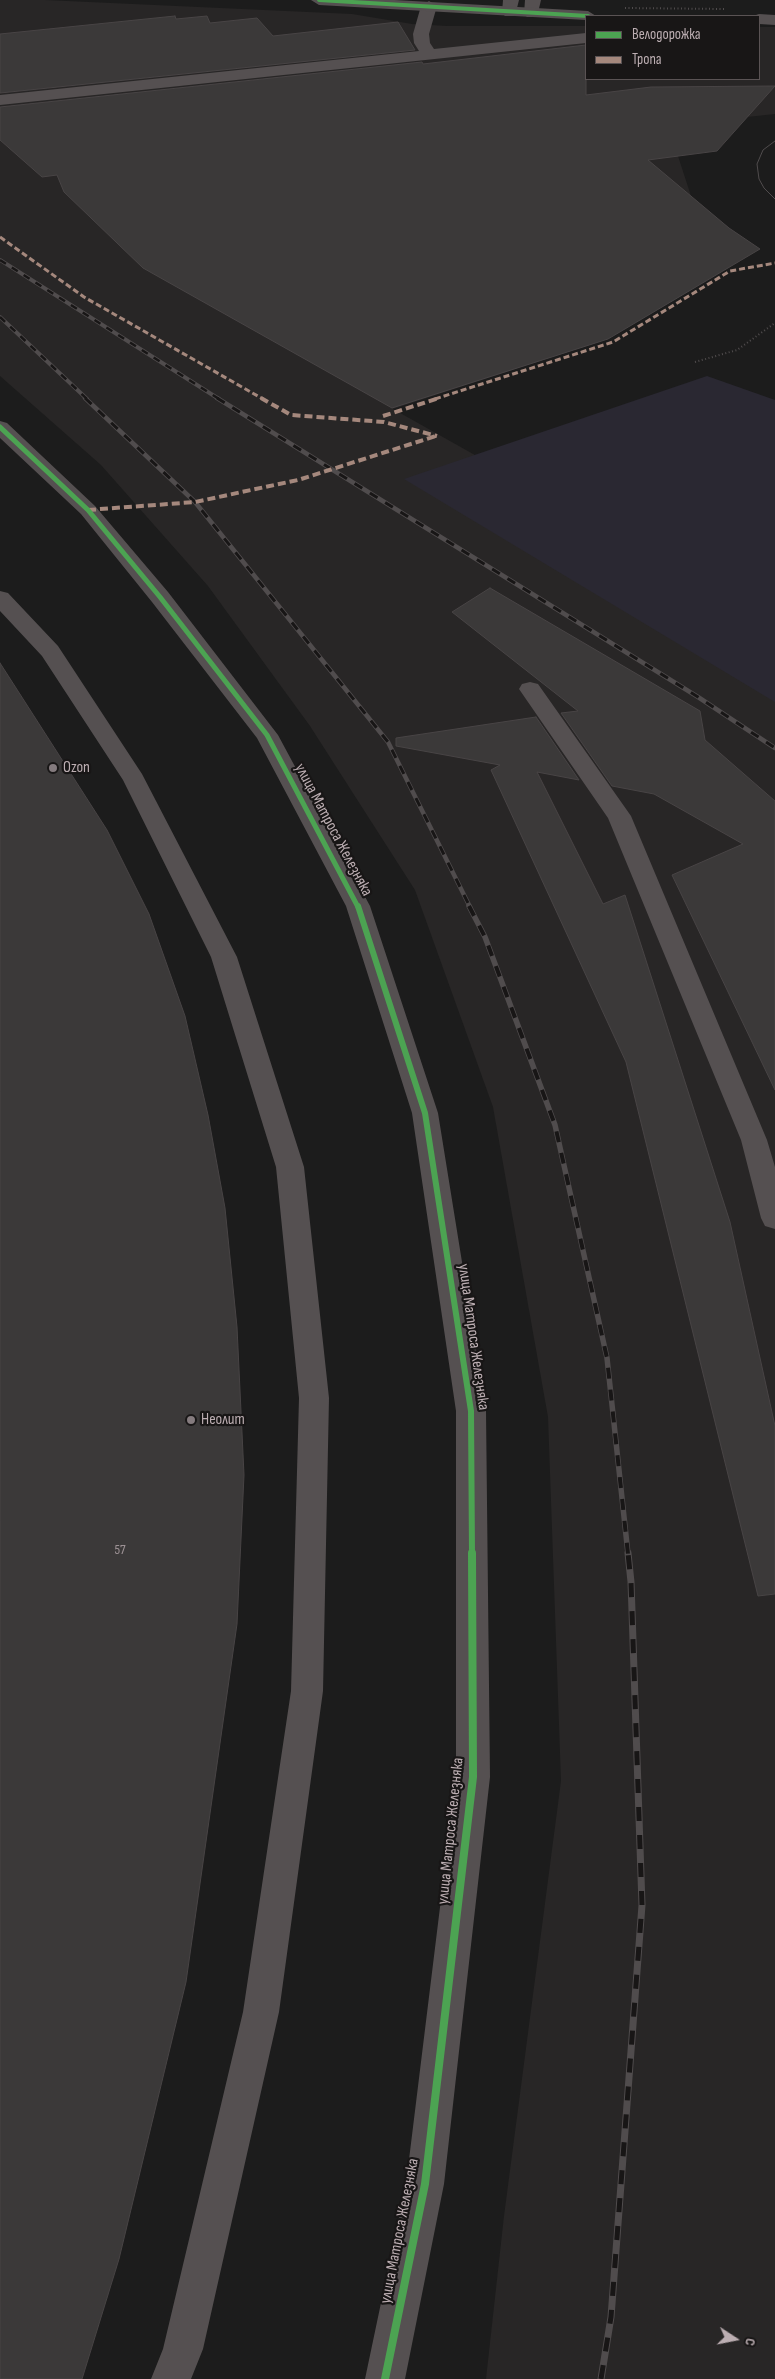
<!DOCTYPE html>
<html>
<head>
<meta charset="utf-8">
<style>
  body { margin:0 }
  #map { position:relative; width:775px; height:2379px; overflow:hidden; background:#1c1c1c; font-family:"Sofia Sans Condensed",sans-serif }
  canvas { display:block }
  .legend { position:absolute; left:585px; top:15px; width:175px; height:65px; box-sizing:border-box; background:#181616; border:1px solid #5a5354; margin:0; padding:6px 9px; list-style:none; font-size:15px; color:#bcaeb2 }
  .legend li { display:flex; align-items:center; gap:10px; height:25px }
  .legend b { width:25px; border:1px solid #5a5354 }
  .north { position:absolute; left:710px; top:2314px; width:50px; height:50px; -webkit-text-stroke:4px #181616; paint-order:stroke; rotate:101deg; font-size:14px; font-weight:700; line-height:20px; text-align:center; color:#bcaeb2 }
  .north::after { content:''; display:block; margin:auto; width:18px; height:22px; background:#bcaeb2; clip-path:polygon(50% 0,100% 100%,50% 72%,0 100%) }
</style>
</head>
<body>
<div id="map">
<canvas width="775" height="2379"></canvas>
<ul class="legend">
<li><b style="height:6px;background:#4ca352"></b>Велодорожка</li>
<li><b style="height:6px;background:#a5887d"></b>Тропа</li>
</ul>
<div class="north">С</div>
</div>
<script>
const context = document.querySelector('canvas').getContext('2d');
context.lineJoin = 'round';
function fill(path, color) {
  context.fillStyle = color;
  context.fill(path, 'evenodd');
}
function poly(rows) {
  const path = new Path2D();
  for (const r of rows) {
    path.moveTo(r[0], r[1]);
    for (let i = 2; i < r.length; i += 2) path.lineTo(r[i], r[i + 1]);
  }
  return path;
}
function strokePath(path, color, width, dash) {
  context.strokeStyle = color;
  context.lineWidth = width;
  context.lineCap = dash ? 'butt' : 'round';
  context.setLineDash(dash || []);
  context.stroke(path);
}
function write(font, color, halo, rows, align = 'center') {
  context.font = font + ' "Sofia Sans Condensed",sans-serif';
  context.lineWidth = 4.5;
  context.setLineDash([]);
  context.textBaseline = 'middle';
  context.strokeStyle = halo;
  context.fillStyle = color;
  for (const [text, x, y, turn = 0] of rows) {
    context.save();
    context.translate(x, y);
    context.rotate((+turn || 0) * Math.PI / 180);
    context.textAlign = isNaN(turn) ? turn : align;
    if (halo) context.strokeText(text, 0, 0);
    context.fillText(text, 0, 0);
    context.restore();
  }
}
fill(poly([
  [0,0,45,0,352,14,412,24,447,26,586,26,586,79,759,79,759,27,775,27,775,114,747,117,724,142,678,156,691,196,729,228,760,249,608,339,393,409,692,577,775,634,775,2379,486,2379,504,2216,561,1781,548,1417,493,1107,415,890,310,726,208,586,101,465,0,376]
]), '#282626');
fill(poly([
  [707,376,775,400,775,702,404,479]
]), '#2a2832');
const building = poly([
  [175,16,176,19,207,16,210,23,257,18,273,36,398,22,415,50,0,93,0,34,175,16],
  [586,45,586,95,651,87,775,86,717,151,648,160,729,228,760,249,608,339,392,408,143,268,64,192,57,175,42,177,0,140,0,107,422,62,423,64,586,45],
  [490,588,700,711,705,740,775,801,775,1090,672,875,743,844,654,794,612,786,561,713,578,711,452,612,490,588],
  [0,663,107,830,149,914,185,1016,208,1115,225,1208,237,1327,244,1475,237,1624,186,1982,119,2259,82,2379,0,2379,0,663],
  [536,717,579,780,537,772,603,904,625,895,730,1222,775,1426,775,1594,758,1596,626,1062,491,770,500,765,396,746,396,738,536,717]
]);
fill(building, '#3b3939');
strokePath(building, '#484445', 1);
strokePath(poly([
  [625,8,724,9],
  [695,362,737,350,775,323]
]), '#504c4d', 2, [1, 2.5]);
fill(poly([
  [503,0,519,0,515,16,505,16,502,13,503,0],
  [525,0,541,0,537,17,527,17,524,14,525,0],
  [429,1,437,6,429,34,430,43,434,49,586,33,586,43,0,105,0,95,419,51,414,43,413,34,421,6,429,1],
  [0,591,8,593,58,646,142,774,237,957,304,1167,329,1398,323,1691,279,2012,203,2349,191,2379,151,2379,163,2349,243,2012,291,1691,299,1398,276,1167,211,957,123,780,42,656,0,611,0,591],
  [530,682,538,684,631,816,767,1140,775,1167,775,1229,765,1226,761,1218,741,1140,608,818,519,689,522,684,530,682]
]), '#555051');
fill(poly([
  [311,0,395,0,588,11,596,16,586,16,586,20,319,5,311,0],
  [759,14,775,15,775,25,759,24,759,16,753,16,759,14],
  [0,421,7,423,95,506,168,592,278,735,370,906,438,1113,486,1411,490,1777,444,2184,405,2379,365,2379,406,2184,456,1777,456,1411,412,1113,346,906,257,738,152,602,81,514,0,438,0,421]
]), '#555051');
strokePath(poly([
  [775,141,763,150,757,164,759,179,764,188,775,199]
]), '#504c4d', 1);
const railFar3 = poly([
  [0,260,219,399],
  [0,317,87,399]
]);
const railFar2 = poly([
  [85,398,195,502,388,742,470,907],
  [217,398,698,697,775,748]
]);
const railFar1 = poly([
  [469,906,485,937,555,1125,607,1358,628,1554]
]);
const rail = poly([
  [601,2379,611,2317,642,1905,631,1582,628,1553]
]);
strokePath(railFar3, '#504c4d', 4);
strokePath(railFar2, '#504c4d', 4.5);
strokePath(railFar1, '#504c4d', 5.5);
strokePath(rail, '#504c4d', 7);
strokePath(railFar3, '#181616', 2.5, [7]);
strokePath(railFar2, '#181616', 3, [9]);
strokePath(railFar1, '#181616', 4, [11]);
strokePath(rail, '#181616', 5, [14]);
strokePath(poly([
  [0,237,84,297,263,399],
  [435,399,613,342,730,271,775,263]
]), '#a5887d', 3, [6, 3]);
strokePath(poly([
  [261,398,291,415,384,422,437,436],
  [383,416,439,398],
  [88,510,195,502,298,480,436,436]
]), '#a5887d', 4, [8, 4]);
strokePath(poly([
  [319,0,588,16]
]), '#4ca352', 4);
strokePath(poly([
  [0,427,88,510,160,597,267,735,358,907]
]), '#4ca352', 5);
strokePath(poly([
  [358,906,425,1113,471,1411,472,1554]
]), '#4ca352', 6);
strokePath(poly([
  [385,2379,425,2184,473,1777,472,1553]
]), '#4ca352', 8);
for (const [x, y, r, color] of [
  [53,768,5,"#847b7e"],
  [191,1420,5,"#847b7e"]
]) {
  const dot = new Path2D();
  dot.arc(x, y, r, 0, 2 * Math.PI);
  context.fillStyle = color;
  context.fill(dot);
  strokePath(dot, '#181616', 2);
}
write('14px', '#9c9194', null, [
  ["57",120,1550]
]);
write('16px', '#bcaeb2', '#181616', [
  ["Ozon",63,768],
  ["Неолит",201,1420]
], 'left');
write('16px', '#bcaeb2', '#181616', [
  ["улица Матроса Железняка",333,830,62],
  ["улица Матроса Железняка",473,1337,82],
  ["улица Матроса Железняка",451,1831,-84],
  ["улица Матроса Железняка",400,2231,-79]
]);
</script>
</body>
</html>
